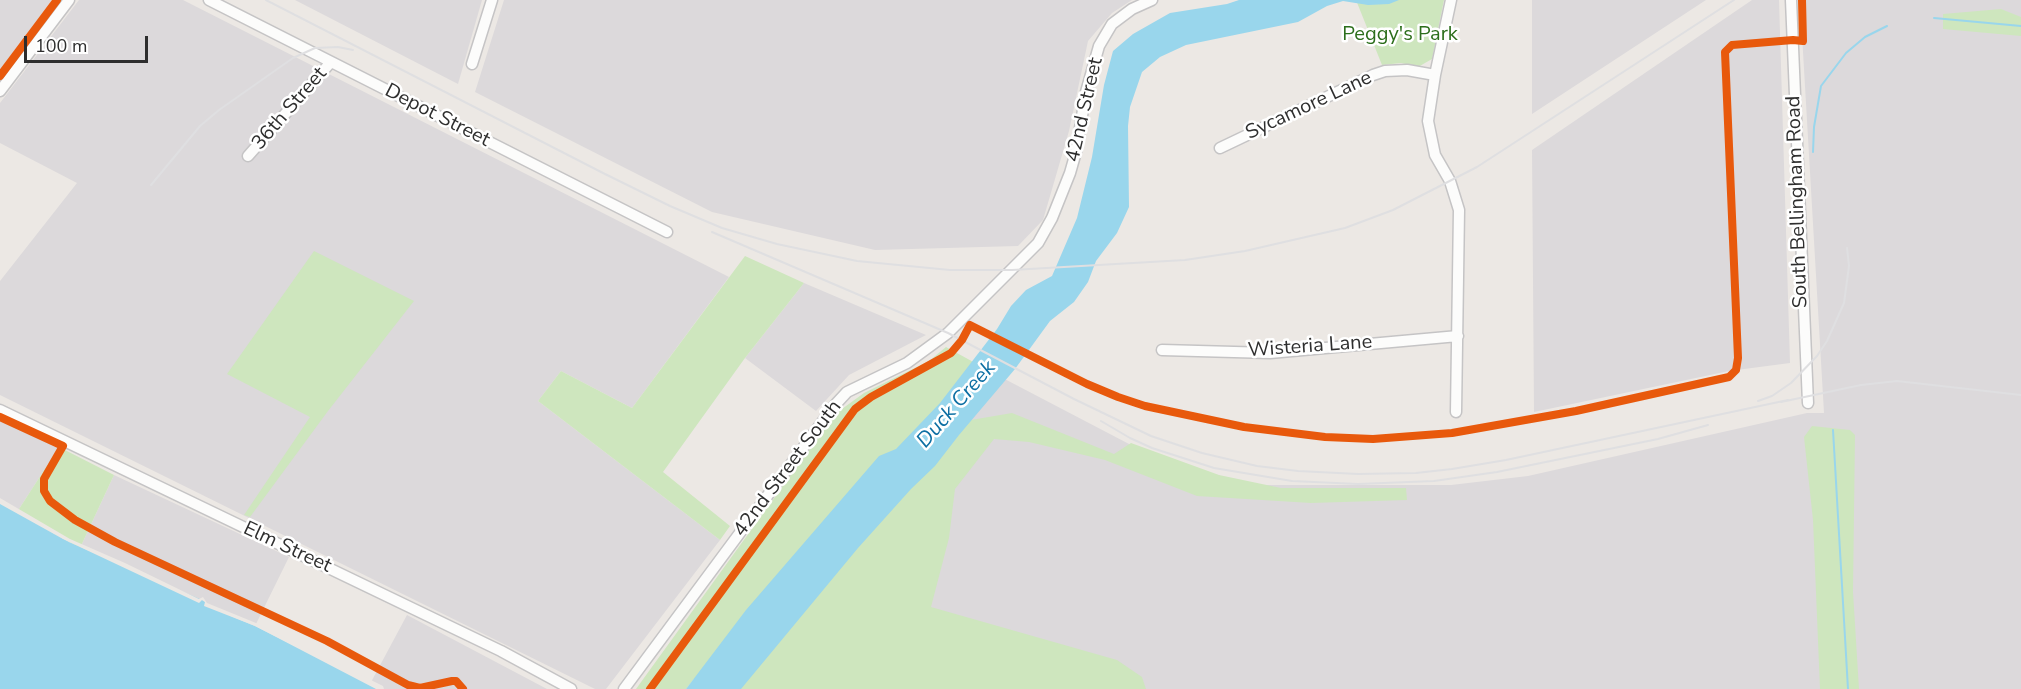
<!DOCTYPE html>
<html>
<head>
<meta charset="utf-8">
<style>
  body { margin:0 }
  #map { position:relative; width:2021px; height:689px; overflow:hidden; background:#ece8e4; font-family:"Nunito Sans",sans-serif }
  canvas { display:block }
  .scale { position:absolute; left:24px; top:36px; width:124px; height:27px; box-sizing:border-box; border:3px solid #2e2e2e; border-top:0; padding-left:8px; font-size:18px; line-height:21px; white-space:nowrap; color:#2e2e2e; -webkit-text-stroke:4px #fff; paint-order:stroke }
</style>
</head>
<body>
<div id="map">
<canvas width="2021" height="689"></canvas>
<div class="scale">100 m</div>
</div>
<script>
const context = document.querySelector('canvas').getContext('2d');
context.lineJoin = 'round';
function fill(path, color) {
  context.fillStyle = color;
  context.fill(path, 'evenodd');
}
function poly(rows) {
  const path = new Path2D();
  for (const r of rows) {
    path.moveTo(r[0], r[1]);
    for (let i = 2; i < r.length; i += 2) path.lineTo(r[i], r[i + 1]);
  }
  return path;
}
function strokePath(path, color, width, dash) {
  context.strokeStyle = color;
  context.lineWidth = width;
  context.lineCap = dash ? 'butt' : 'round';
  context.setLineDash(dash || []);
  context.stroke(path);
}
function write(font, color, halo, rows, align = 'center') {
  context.font = font + ' "Nunito Sans",sans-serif';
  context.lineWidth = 5;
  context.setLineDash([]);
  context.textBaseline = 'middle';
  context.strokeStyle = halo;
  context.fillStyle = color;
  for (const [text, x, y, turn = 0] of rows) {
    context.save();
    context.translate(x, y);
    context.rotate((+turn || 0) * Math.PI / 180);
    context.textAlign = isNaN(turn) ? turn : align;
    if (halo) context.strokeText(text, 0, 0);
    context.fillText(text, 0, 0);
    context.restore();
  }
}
fill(poly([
  [0,0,52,0,0,70],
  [79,0,183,0,729,277,632,408,561,371,538,401,720,540,606,689,595,689,0,395,0,281,77,183,0,143,0,103],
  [295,0,482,0,458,84],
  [504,0,1132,0,1112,13,1088,41,1069,131,1043,220,1018,246,875,250,712,212,475,92],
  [1532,0,1706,0,1532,114],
  [1752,0,1779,0,1790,363,1729,371,1534,412,1532,150],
  [1800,0,2021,0,2021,689,741,689,997,375,1152,456,1252,485,1451,485,1528,476,1807,413,1824,413],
  [804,283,926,335,849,375,816,411,745,358],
  [0,419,59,447,17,512,0,501],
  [114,475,289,557,255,626,80,548],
  [407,615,547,689,381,689,370,684]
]), '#dcd9db');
fill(poly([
  [1356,0,1444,0,1432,59,1418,67,1401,63,1382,65],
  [2001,9,2021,17,2021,36,1943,29,1943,14],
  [314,251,414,301,328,411,250,517,244,515,310,417,227,374],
  [745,256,804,283,745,358,663,472,730,526,720,540,538,401,561,371,632,408],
  [946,347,997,375,849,558,965,421,1012,413,1114,454,1131,443,1219,475,1281,488,1406,488,1407,500,1311,503,1197,496,1105,460,1029,442,994,439,955,489,949,538,931,607,1117,660,1142,677,1146,689,704,689,694,679,686,689,636,689,835,414,864,393,929,361],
  [1812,426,1850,430,1855,435,1853,592,1859,689,1820,689,1813,520,1804,437],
  [59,447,114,475,80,548,17,512]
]), '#cee6be');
fill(poly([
  [1239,0,1399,0,1389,4,1368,5,1343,1,1327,6,1298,22,1186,45,1160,57,1142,72,1130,107,1128,126,1129,207,1117,233,1096,261,1088,282,1074,302,1050,321,1015,369,959,435,935,466,911,489,858,548,741,689,686,689,746,610,879,456,896,449,940,403,997,329,1011,306,1026,290,1052,276,1077,218,1092,157,1104,85,1113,51,1133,34,1170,13,1227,4],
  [0,501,69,542,202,600,205,602,205,605,255,626,381,689,0,689]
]), '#99d6ec');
fill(poly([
  [0,498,70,539,125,563,199,599,203,597,207,603,256,623,383,686,384,689,376,689,255,626,204,606,205,602,202,600,199,603,63,539,0,504]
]), '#ece8e4');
strokePath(poly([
  [1934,18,2021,26],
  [1813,152,1814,127,1821,86,1846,53,1865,37,1887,26],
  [1833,430,1848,689]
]), '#99d6ec', 2);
const minor = poly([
  [209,0,667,232],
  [1451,0,1435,75,1428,121,1435,155,1450,181,1459,210,1456,412],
  [1791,0,1808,403],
  [472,64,492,0],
  [0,91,69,0],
  [1220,148,1373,75,1385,71,1407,70,1435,75],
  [248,156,331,62],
  [1162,350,1270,353,1458,336],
  [0,410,501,651,571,689],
  [624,689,834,406,847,392,907,363,948,333,1038,243,1052,218,1070,173,1076,152,1086,92,1099,46,1112,24,1132,9,1152,0]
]);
strokePath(minor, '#c5c4c5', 13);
strokePath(minor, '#fcfcfb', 10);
strokePath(poly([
  [266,0,603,173,670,206,722,228,777,244,857,261,950,270,1012,270,1185,260,1245,251,1345,228,1393,210,1477,167,1734,0],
  [151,185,200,126,219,110,293,58,315,48,338,47,353,50],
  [712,232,948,333,1074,399,1151,436,1202,453,1257,466,1298,471,1358,474,1416,473,1452,469,1506,460,1788,400],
  [1758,401,1772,396,1791,383,1817,356,1827,341,1844,303,1849,266,1847,248],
  [1781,402,1861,385,1897,381,2021,395],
  [1101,421,1130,438,1152,448,1214,468,1292,481,1358,484,1434,481,1497,472,1658,439,1708,425]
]), '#dfdfe1', 2);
strokePath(poly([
  [0,76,57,0],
  [0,417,63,446,44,479,44,491,50,501,75,520,115,542,327,641,408,685,420,688,452,681,456,681,463,689],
  [650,689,855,409,871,397,951,353,962,340,970,325,1087,384,1118,397,1145,406,1244,427,1325,437,1373,439,1452,433,1576,411,1729,377,1736,370,1738,358,1725,52,1732,45,1793,40,1803,41,1802,0]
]), '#e8590c', 8);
write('20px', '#2c6e1b', '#fff', [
  ["Peggy's Park",1400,35]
]);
write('20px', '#2e2e2e', '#fff', [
  ["Sycamore Lane",1309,106,-25],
  ["36th Street",290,109,-49],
  ["42nd Street",1085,110,-77],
  ["Depot Street",437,116,27],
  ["South Bellingham Road",1798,202,-92],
  ["Wisteria Lane",1310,347,-4],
  ["42nd Street South",788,469,-53],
  ["Elm Street",287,548,25]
]);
write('italic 21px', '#0d6fa3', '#fff', [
  ["Duck Creek",957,405,-49]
]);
</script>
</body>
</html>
